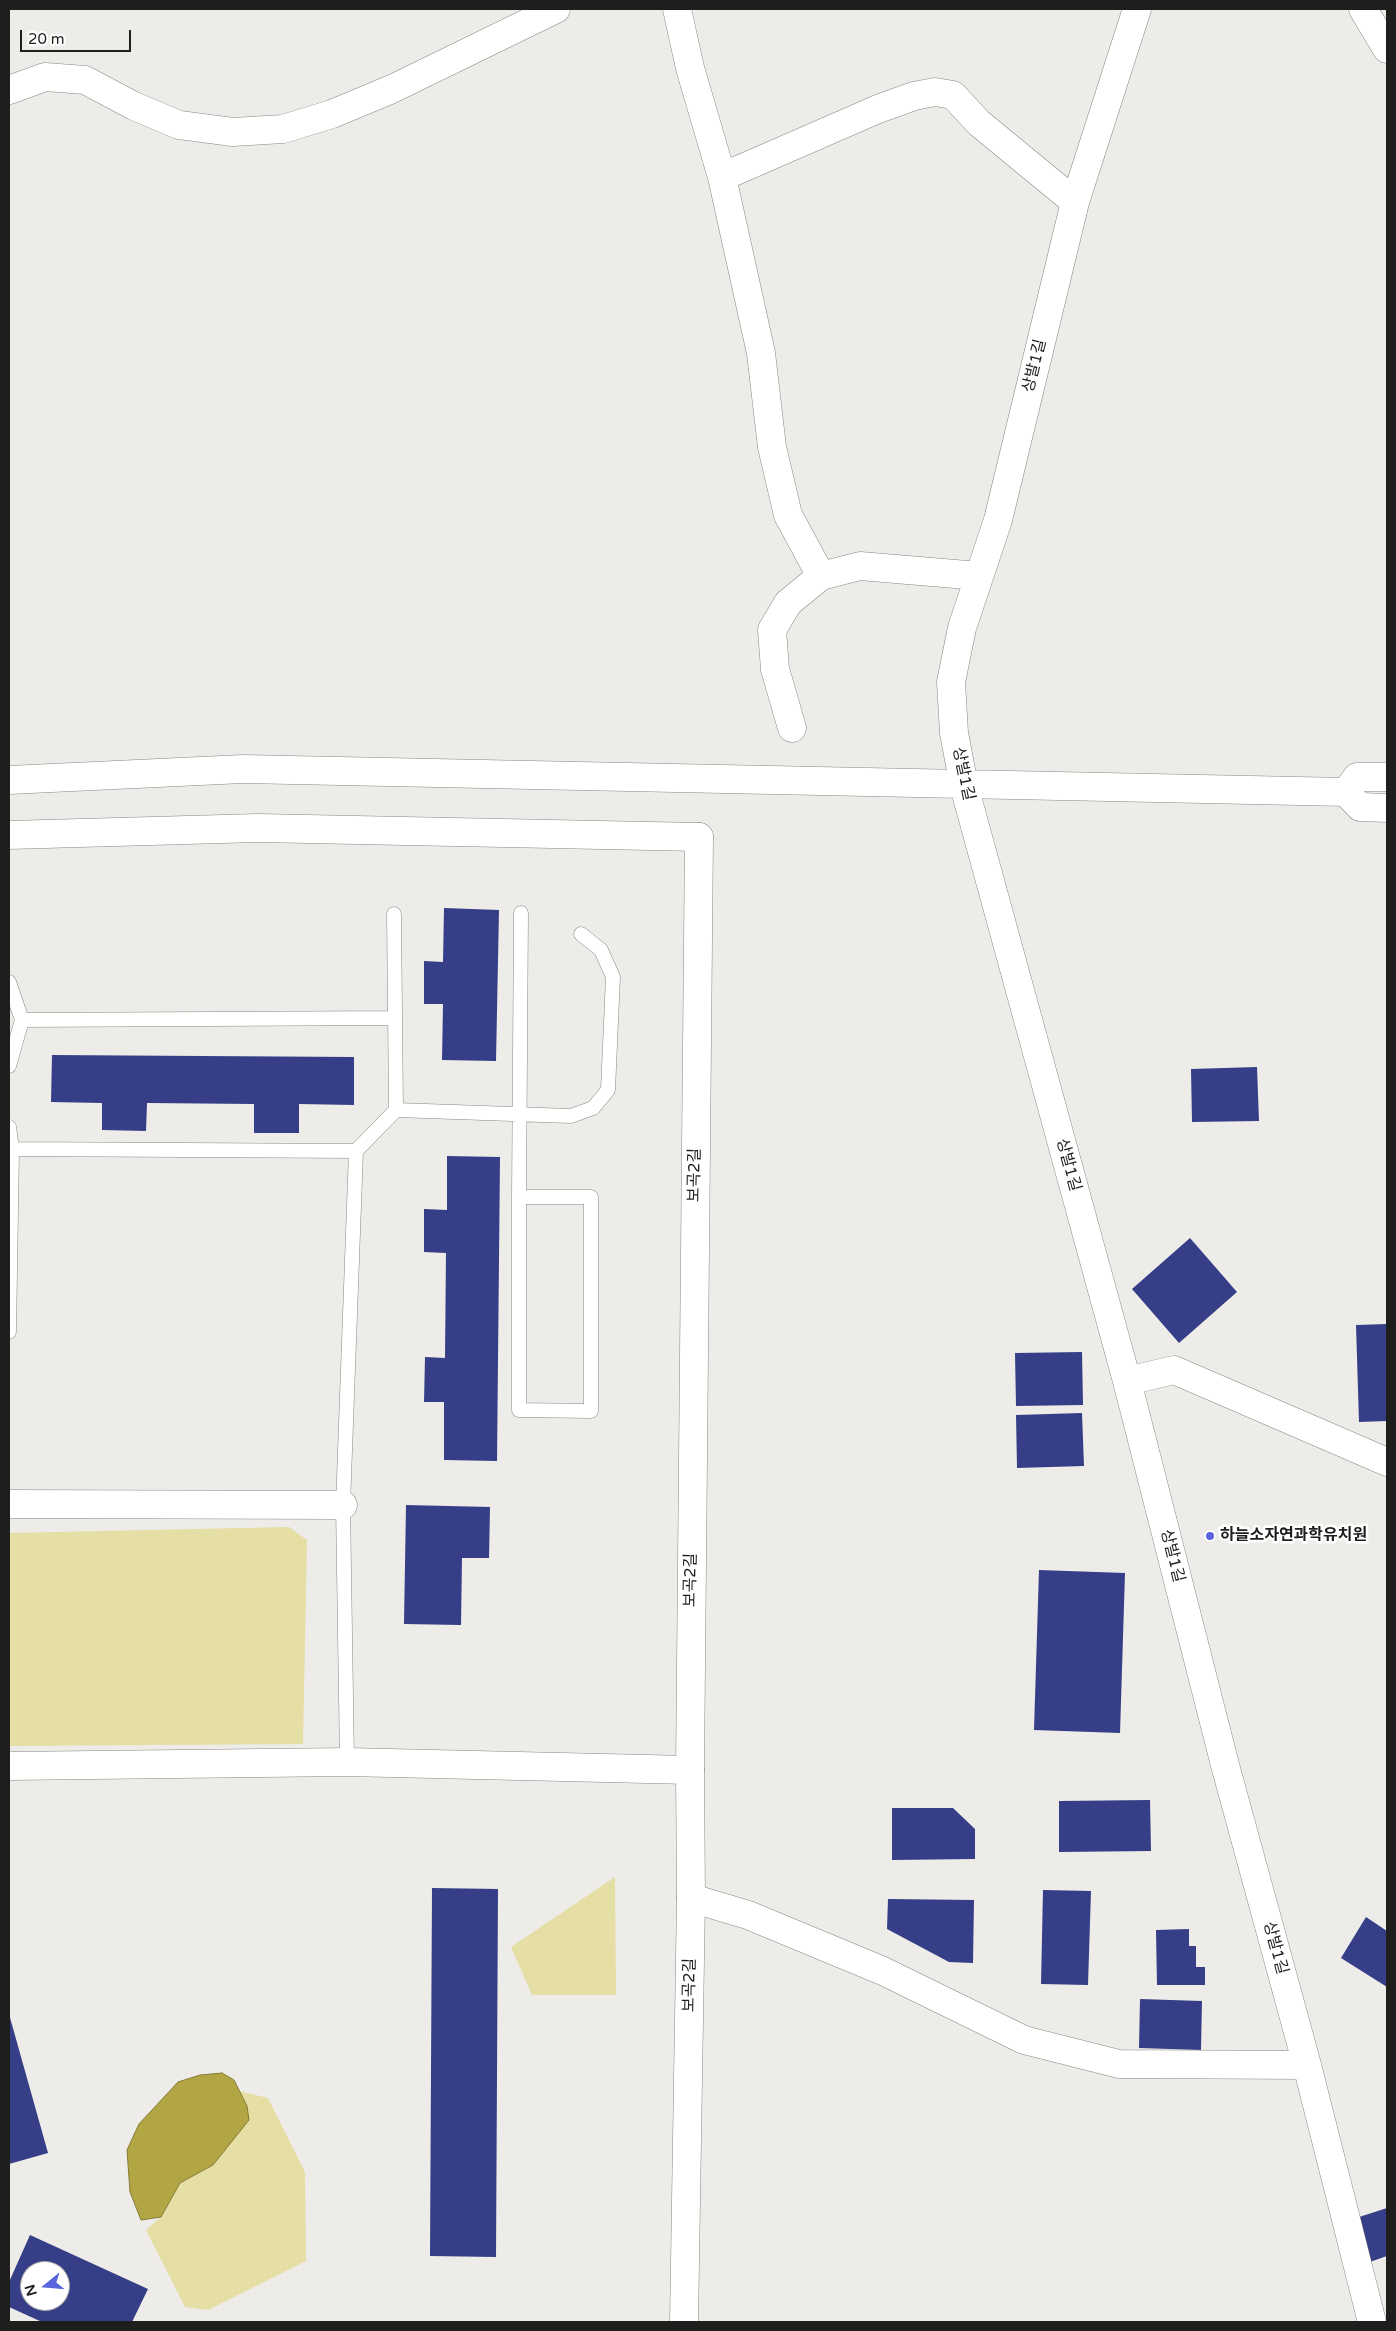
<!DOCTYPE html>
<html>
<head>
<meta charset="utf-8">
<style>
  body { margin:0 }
  #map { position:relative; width:1396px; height:2331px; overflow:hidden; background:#edece8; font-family:"Varela Round",sans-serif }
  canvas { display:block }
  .frame { position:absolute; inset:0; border:10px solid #1e1e1c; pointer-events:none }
  .north { position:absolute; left:20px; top:2261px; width:50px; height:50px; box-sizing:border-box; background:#fff; border:1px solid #a5a5a4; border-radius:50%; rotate:253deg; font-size:14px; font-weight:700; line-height:20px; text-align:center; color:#1e1e1c }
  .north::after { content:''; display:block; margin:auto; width:18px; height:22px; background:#5865dc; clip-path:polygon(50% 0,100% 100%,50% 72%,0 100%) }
  .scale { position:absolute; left:20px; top:30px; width:111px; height:22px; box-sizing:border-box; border:2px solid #1e1e1c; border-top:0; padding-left:6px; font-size:15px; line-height:18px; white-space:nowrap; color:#1e1e1c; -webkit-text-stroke:4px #fff; paint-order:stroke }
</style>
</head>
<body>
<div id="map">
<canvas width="1396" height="2331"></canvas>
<div class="frame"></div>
<div class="north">N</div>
<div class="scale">20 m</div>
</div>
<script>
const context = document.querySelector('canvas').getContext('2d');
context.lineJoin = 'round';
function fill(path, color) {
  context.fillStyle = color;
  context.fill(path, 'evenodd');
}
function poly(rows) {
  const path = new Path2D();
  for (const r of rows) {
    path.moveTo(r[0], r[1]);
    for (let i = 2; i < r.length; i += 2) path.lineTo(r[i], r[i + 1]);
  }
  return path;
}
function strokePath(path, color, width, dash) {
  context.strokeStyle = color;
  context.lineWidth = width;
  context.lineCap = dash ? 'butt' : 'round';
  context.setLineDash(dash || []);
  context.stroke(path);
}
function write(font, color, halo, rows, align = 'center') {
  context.font = font + ' "Varela Round","Noto Sans KR",sans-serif';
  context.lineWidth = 5;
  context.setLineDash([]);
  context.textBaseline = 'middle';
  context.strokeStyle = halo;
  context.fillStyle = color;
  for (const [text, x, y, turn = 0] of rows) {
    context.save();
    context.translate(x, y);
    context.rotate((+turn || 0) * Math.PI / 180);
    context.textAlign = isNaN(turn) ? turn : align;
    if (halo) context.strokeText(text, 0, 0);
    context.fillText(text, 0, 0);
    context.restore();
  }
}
fill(poly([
  [289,1527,307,1540,303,1744,9,1746,9,1533],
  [615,1877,616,1995,532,1995,511,1947],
  [239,2091,268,2098,305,2172,306,2261,208,2310,185,2307,146,2230,161,2217,180,2183,213,2165,247,2106]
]), '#e5dea5');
const water = poly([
  [222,2073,234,2080,247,2106,249,2120,213,2165,180,2183,161,2217,141,2220,130,2192,127,2150,139,2124,178,2082,200,2075,222,2073]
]);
fill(water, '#b2a543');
strokePath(water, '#867c37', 1);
fill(poly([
  [444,908,499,910,496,1061,442,1060,443,1004,424,1004,424,961,443,962],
  [52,1055,354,1057,354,1105,299,1104,299,1133,254,1133,254,1104,147,1103,146,1131,102,1130,102,1103,51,1102],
  [1257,1067,1259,1121,1192,1122,1191,1069],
  [447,1156,500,1157,497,1461,444,1460,444,1402,424,1402,425,1357,445,1358,446,1253,424,1252,424,1209,447,1210],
  [1190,1238,1237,1292,1179,1343,1132,1289],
  [1387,1324,1387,1421,1359,1422,1356,1325],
  [1082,1352,1083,1405,1016,1406,1015,1353],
  [1082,1413,1084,1466,1017,1468,1016,1415],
  [406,1505,490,1507,489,1558,462,1558,461,1625,404,1624],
  [1039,1570,1125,1573,1120,1733,1034,1730],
  [1150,1800,1151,1851,1059,1852,1059,1801],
  [892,1808,953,1808,975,1829,975,1859,892,1860],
  [432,1888,498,1889,496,2257,430,2256],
  [1043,1890,1091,1891,1088,1985,1041,1984],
  [888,1899,974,1900,973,1963,949,1962,887,1929],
  [1366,1917,1387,1931,1387,1987,1341,1958],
  [1189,1929,1189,1946,1196,1946,1196,1967,1205,1967,1205,1985,1157,1985,1156,1930],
  [1140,1999,1202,2001,1201,2050,1139,2048],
  [9,2014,48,2153,9,2164],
  [1387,2208,1387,2256,1367,2263,1353,2219],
  [30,2235,148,2289,132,2322,42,2322,9,2307,9,2282],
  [30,2271,60,2271,60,2301,30,2301]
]), '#353e86');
const lane = poly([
  [394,914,396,1110],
  [9,982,22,1020,9,1066],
  [22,1020,395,1018],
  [9,1127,12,1149,9,1332],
  [12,1149,356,1151],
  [519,1197,591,1197,591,1411,519,1410,519,1197,521,913],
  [347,1762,343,1505,356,1151,396,1110,571,1116,593,1108,608,1090,613,977,601,950,581,934]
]);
const street = poly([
  [677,9,690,68,722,177,761,353,772,447,788,515,821,576],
  [1137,9,1075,202,998,520,962,628,951,682,954,733,964,786,1127,1381,1225,1765,1307,2065,1372,2322],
  [9,90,45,77,85,80,134,106,179,125,233,132,283,129,332,114,392,89,556,9],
  [722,177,878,109,914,96,935,92,953,95,979,123,1075,202],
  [792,728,775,669,772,630,788,603,821,576,860,566,979,576],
  [9,780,243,769,1346,792],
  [9,835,258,828,699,837],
  [1127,1381,1174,1370,1387,1462],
  [9,1504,343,1505],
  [9,1766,347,1762,690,1770],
  [691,1898,748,1915,883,1971,1024,2040,1119,2064,1307,2065]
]);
const secondary = poly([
  [1363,9,1387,49],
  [1387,777,1357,777,1346,792,1360,807,1387,808],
  [684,2322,691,1898,690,1770,699,837]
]);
strokePath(lane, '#888784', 15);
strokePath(street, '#888784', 29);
strokePath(secondary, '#888784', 29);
strokePath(lane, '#fff', 14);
strokePath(street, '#fff', 28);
strokePath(secondary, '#fff', 28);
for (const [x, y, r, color] of [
  [1210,1536,5,"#5865dc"]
]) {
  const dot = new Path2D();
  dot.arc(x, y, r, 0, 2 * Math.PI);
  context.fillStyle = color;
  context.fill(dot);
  strokePath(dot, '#fff', 2);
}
write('16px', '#1e1e1c', '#fff', [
  ["상발1길",1035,366,-76],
  ["상발1길",963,774,78],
  ["상발1길",1068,1165,75],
  ["보곡2길",695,1175,-89],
  ["상발1길",1172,1556,76],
  ["보곡2길",691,1580,-89],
  ["상발1길",1275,1948,75],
  ["보곡2길",690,1985,-89]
]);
write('bold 16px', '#1e1e1c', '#fff', [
  ["하늘소자연과학유치원",1220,1536]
], 'left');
</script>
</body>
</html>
